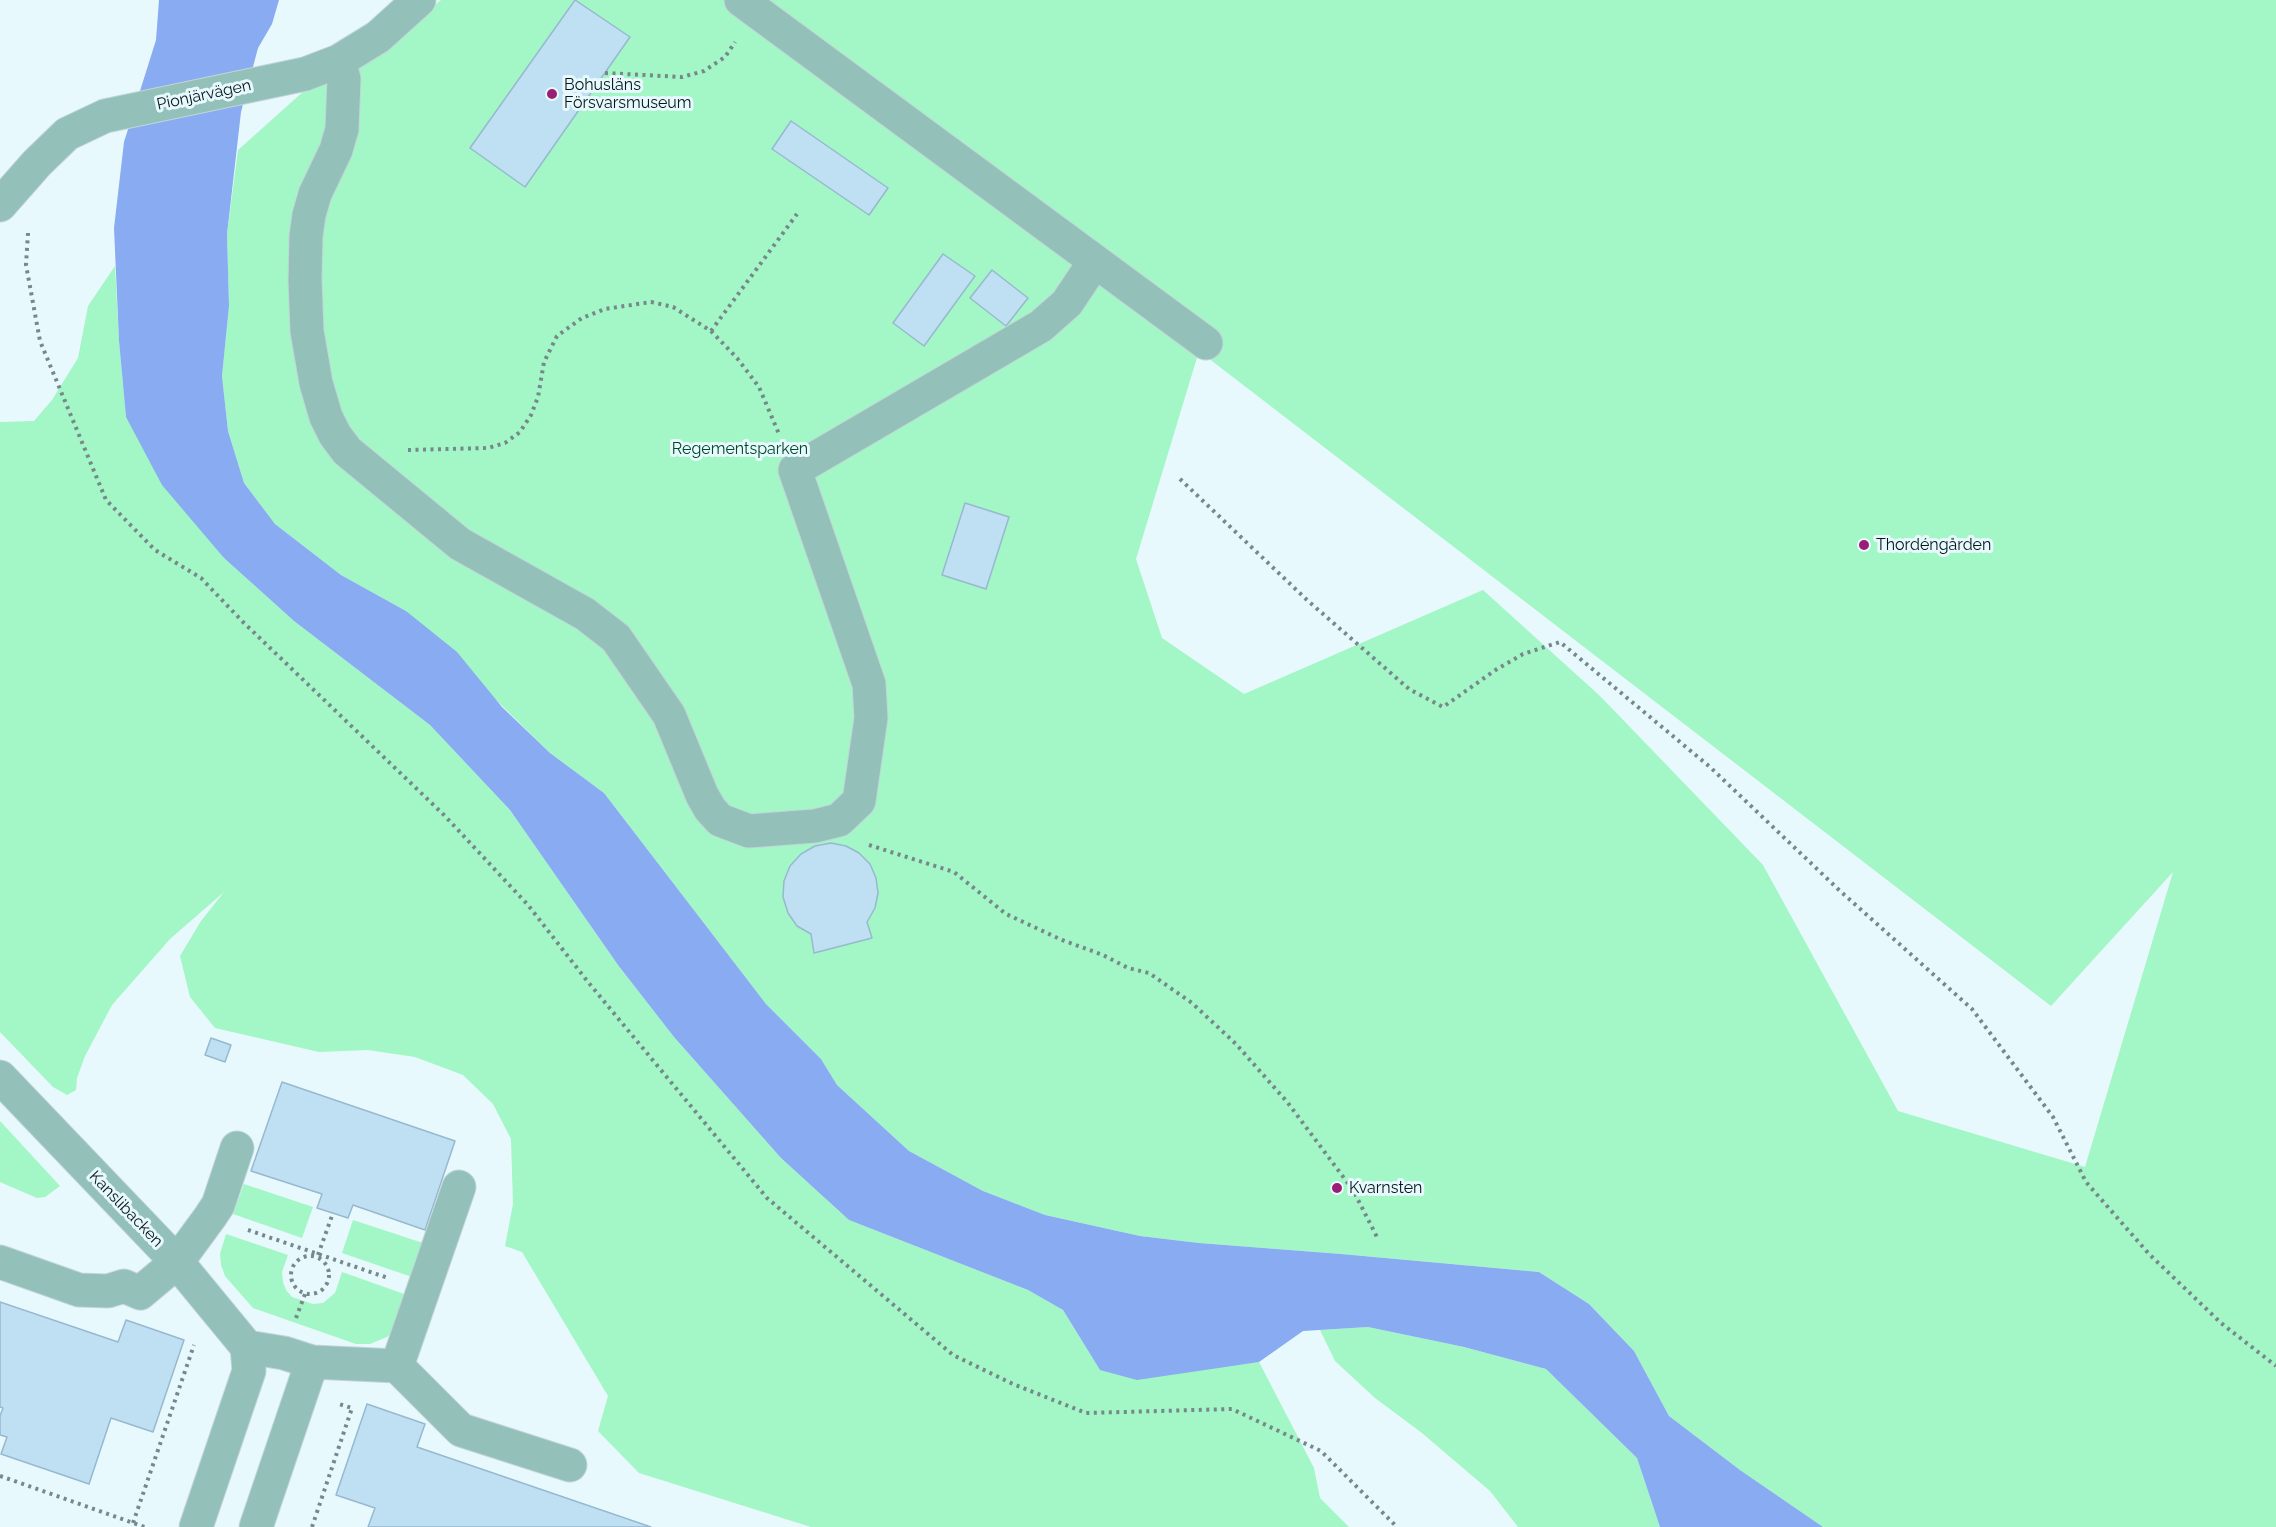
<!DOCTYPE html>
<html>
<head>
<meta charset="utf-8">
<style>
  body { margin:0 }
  canvas { display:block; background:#e7f9fc }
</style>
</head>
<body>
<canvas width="2276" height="1527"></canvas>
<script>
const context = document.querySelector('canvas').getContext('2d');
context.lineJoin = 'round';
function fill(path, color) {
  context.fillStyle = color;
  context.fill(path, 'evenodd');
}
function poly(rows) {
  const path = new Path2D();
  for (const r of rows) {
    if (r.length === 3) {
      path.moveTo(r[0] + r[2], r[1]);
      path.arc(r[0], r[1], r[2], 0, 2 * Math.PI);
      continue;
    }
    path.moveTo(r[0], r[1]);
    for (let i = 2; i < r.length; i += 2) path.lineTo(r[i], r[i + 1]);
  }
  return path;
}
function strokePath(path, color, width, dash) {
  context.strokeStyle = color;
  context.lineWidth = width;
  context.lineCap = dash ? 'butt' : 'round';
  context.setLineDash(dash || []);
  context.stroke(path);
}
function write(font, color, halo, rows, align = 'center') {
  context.font = font + ' Raleway,sans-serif';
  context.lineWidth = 6;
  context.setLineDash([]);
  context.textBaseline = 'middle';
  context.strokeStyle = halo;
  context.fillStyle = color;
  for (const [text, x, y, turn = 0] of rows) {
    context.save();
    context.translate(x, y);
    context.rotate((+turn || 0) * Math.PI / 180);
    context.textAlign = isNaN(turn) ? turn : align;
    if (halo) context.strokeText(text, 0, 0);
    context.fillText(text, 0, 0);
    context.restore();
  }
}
fill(poly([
  [441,0,2276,0,2276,1527,1823,1527,1740,1470,1669,1416,1634,1351,1589,1304,1539,1272,1341,1254,1199,1243,1140,1236,1045,1215,983,1191,909,1151,837,1085,821,1059,766,1004,604,793,550,753,406,611,341,575,275,524,244,483,228,431,222,376,229,306,227,234,238,150,314,82,362,64],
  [1199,351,2051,1006,2173,872,2085,1167,1898,1111,1763,865,1600,696,1483,590,1244,694,1162,638,1136,559],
  [115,266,119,341,126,417,224,558,294,621,430,725,510,810,618,965,674,1037,781,1158,849,1220,1028,1290,1063,1310,1100,1370,1211,1368,1259,1362,1314,1468,1320,1498,1349,1527,811,1527,639,1473,598,1431,608,1396,522,1252,505,1246,513,1204,511,1139,493,1104,463,1075,415,1057,368,1050,319,1052,215,1028,190,997,180,956,201,921,224,892,170,939,112,1005,85,1056,77,1078,76,1090,67,1095,53,1087,0,1032,0,422,34,421,52,400,78,358,88,306],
  [0,1121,60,1186,45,1197,37,1198,0,1182],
  [244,1184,313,1207,302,1238,233,1214],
  [353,1220,423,1243,412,1277,342,1253],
  [226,1234,288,1255,282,1272,283,1282,286,1290,292,1297,313,1304,323,1303,335,1293,342,1272,407,1295,393,1331,387,1337,370,1344,356,1344,253,1308,225,1276,221,1265,220,1254],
  [1368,1327,1464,1347,1546,1369,1637,1458,1660,1527,1518,1527,1490,1491,1422,1433,1375,1398,1335,1361,1320,1330]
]), '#a3f6c5');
fill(poly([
  [159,0,279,0,272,24,258,48,241,112,227,234,229,306,222,376,228,431,244,483,275,524,341,575,406,611,457,652,502,707,550,753,604,793,766,1004,821,1059,837,1085,909,1151,983,1191,1045,1215,1140,1236,1199,1243,1341,1254,1539,1272,1589,1304,1634,1351,1669,1416,1740,1470,1823,1527,1660,1527,1637,1458,1546,1369,1464,1347,1368,1327,1303,1331,1259,1362,1137,1380,1100,1370,1063,1310,1028,1290,849,1220,781,1158,674,1037,618,965,510,810,430,725,294,621,224,558,162,485,126,417,119,341,114,228,124,142,156,40]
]), '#88abf1');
const building = poly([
  [575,0,630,37,525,187,470,148,575,0],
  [791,121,888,188,869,215,772,149,791,121],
  [943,254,975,276,924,346,893,323,943,254],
  [992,270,1028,298,1006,326,970,298,992,270],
  [965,503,1009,517,986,589,942,575,965,503],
  [831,843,846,846,859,853,870,864,876,878,878,893,875,908,867,922,872,938,814,953,811,934,797,926,788,913,783,897,784,881,790,866,801,854,815,846,831,843],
  [211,1038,231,1045,225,1062,205,1055,211,1038],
  [282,1082,455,1141,425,1230,353,1205,348,1218,317,1208,322,1194,251,1171,282,1082],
  [0,1302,118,1342,126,1320,184,1340,153,1432,111,1418,89,1484,1,1454,7,1437,0,1435,0,1416,3,1408,0,1407,0,1302],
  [367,1404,425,1424,417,1447,651,1527,368,1527,375,1508,336,1495,367,1404]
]);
fill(building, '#bfdff3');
strokePath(building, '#97b9d0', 1.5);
const minor = poly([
  [741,0,1206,343],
  [339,61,344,79,342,129,336,150,315,194,309,215,306,236,305,280,307,331,316,383,326,417,335,435,347,451,460,544,585,614,616,638,669,715,702,795,710,809,720,820,749,831,815,826,839,820,859,801,871,718,869,684,795,470,1041,326,1067,303,1095,261],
  [0,205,37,163,67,134,105,116,305,74,339,61,378,37,419,0],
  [0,1077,177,1262,247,1347,284,1353,312,1362,397,1366,461,1430,570,1465],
  [0,1262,79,1290,108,1291,124,1286,140,1293,177,1262,210,1217,218,1205,237,1148],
  [397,1366,459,1187],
  [196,1527,249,1371,247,1347],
  [256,1527,312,1362]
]);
strokePath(minor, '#c3d5d8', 35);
strokePath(poly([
  [605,73,682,77,704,71,725,57,735,42],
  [28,233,26,265,40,341,106,500,155,550,201,578,243,622,444,815,528,905,588,982,767,1198,953,1355,1013,1384,1086,1413,1232,1409,1321,1451,1397,1527],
  [711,331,797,214],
  [408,450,488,448,505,443,520,432,531,415,538,397,544,362,557,336,582,318,605,309,651,302,673,307,711,331,737,358,759,387,779,434],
  [1180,479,1307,600,1409,689,1443,707,1497,669,1523,654,1560,642,1710,767,1838,889,1972,1009,2053,1117,2086,1182,2149,1254,2221,1323,2276,1366],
  [869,845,954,872,1006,914,1062,940,1103,955,1128,968,1149,973,1192,1003,1236,1044,1288,1103,1353,1190,1378,1239],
  [248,1230,388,1278],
  [318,1255,333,1213],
  [310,1275,19],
  [296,1318,305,1294],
  [0,1476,145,1527],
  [133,1523,194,1345],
  [312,1527,352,1408,339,1404]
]), '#76888b', 4, [3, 4.5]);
strokePath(minor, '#93c1ba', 33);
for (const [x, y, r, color] of [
  [552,94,6,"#9a1e75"],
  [1864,545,6,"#9a1e75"],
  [1337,1188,6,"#9a1e75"]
]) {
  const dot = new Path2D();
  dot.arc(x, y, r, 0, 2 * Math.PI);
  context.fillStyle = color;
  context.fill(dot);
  strokePath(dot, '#e7f9fc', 2);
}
write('16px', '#06171a', '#e7f9fc', [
  ["Bohusläns",564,85],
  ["Försvarsmuseum",564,103],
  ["Thordéngården",1876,545],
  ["Kvarnsten",1349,1188]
], 'left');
write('16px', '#06171a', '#e7f9fc', [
  ["Pionjärvägen",204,95,-12],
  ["Kanslibacken",126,1209,46]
]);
write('16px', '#00492a', '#e7f9fc', [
  ["Regementsparken",740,449]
]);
</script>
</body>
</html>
